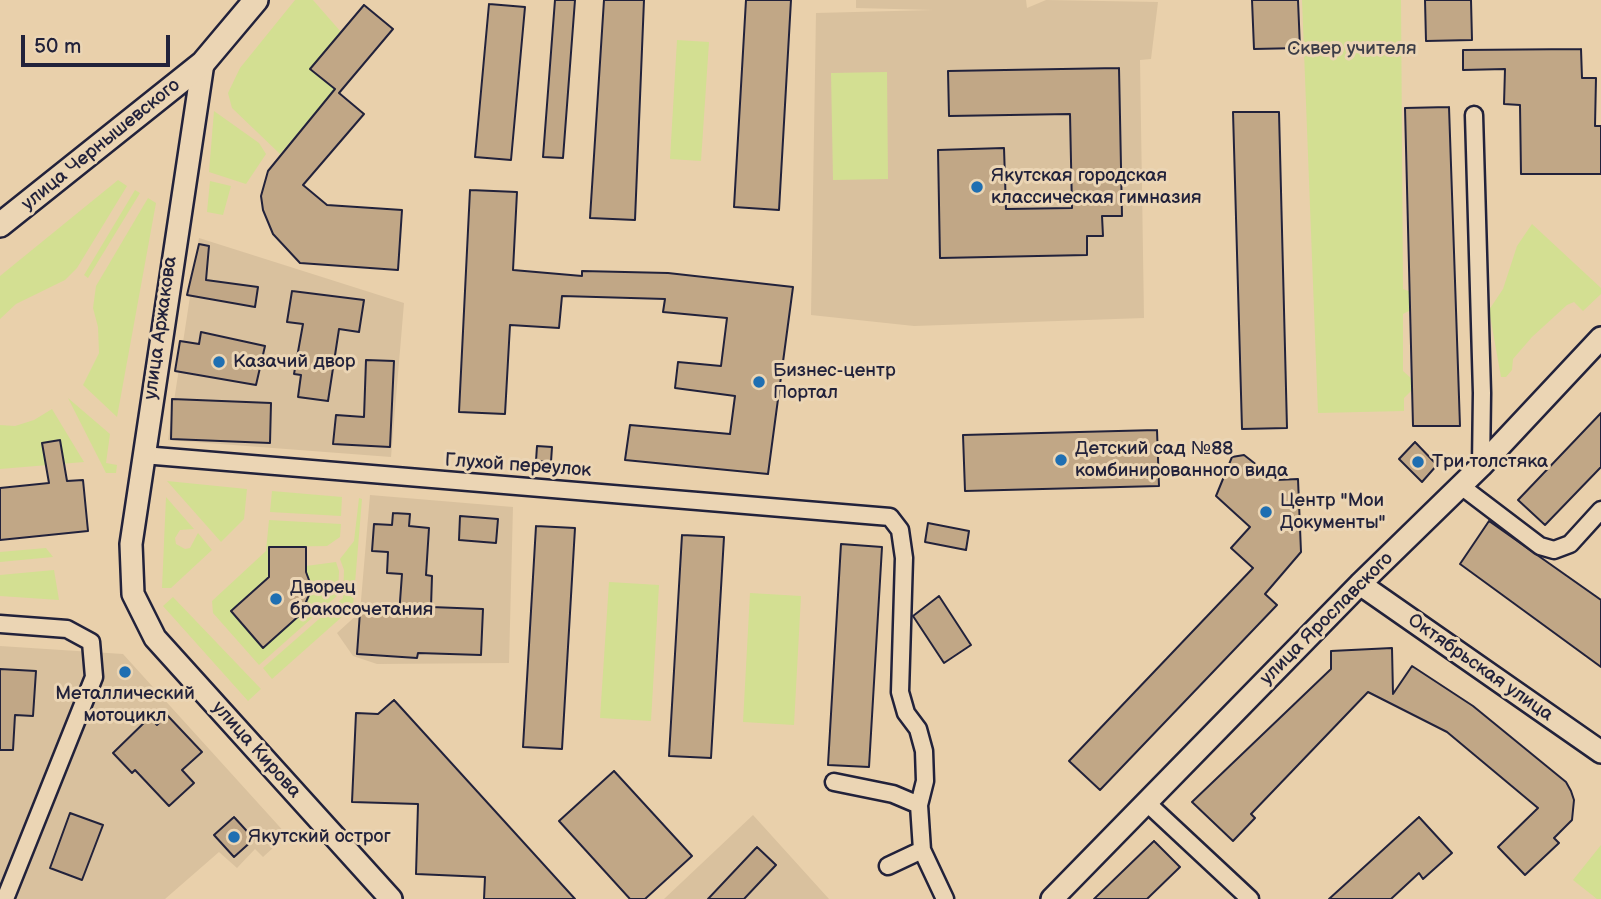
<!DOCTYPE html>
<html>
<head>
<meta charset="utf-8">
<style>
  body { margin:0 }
  #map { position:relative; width:1601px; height:899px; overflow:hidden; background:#e9d0ab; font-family:"Balsamiq Sans",sans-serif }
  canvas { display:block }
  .scale { position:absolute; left:21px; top:35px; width:149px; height:32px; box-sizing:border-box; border:4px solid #22223b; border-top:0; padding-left:9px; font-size:21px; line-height:24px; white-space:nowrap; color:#22223b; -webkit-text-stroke:5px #ebd5b4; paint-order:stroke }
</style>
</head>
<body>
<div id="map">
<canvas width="1601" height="899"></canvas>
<div class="scale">50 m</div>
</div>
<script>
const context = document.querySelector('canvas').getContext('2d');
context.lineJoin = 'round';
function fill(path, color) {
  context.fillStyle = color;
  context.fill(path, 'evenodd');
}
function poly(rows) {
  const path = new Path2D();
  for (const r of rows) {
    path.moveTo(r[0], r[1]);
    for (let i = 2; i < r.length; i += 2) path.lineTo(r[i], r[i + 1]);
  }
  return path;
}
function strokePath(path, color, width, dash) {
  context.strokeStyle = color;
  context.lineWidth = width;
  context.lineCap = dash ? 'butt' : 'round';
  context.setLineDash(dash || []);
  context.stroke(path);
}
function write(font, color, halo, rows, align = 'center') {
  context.font = font + ' "Balsamiq Sans",sans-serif';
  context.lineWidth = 6;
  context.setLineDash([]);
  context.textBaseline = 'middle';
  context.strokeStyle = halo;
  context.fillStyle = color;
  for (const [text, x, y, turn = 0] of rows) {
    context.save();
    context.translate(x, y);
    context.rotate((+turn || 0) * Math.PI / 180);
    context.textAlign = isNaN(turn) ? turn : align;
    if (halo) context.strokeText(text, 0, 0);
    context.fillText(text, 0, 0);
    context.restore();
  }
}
fill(poly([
  [856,0,1026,0,1027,8,1046,0,1158,2,1151,59,1140,60,1144,318,914,326,811,315,816,13,933,10,856,8],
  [199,238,404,303,391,457,168,440],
  [370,495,513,507,509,663,377,664,353,656,337,633,360,612],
  [0,646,123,654,287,835,263,857,255,849,237,868,219,852,165,899,0,899],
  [753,815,829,899,664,899]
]), '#d9c19e');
fill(poly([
  [295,0,313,0,341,32,310,69,335,89,280,154,232,108,228,93,240,68],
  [1302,0,1401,0,1403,289,1411,292,1413,309,1403,314,1403,371,1413,380,1413,389,1404,398,1404,411,1318,413],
  [677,40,709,42,701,161,670,159],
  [887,72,888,179,833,180,831,73],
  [214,111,259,143,266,154,246,184,209,172],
  [118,180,127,186,77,268,65,280,16,304,0,319,0,276],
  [210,181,231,186,223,215,207,212],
  [135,190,140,193,88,278,84,275],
  [148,198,156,203,117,417,83,385,99,353,98,327,93,308,96,286],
  [1532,224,1601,288,1601,294,1583,311,1574,302,1567,305,1532,337,1513,359,1512,370,1506,377,1501,377,1489,310,1503,289,1517,246],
  [68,398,110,434,106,463,117,465,116,473,106,473],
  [52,409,84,462,0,469,0,425,15,426,34,420],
  [167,481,247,489,244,519,221,542],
  [272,491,342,497,341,516,270,512],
  [166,497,194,529,180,530,175,538,176,544,185,549,190,548,198,533,212,550,171,588,162,588],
  [359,498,362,499,353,607,272,679,263,668,343,598,344,570,340,559,354,541],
  [269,520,341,524,340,537,327,546,269,547,269,577,231,611,263,647,310,606,305,600,312,588,304,574,306,566,336,562,339,571,338,595,259,665,213,613,212,601,266,551],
  [46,548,53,557,0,562,0,552],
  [54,570,59,600,0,596,0,575],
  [609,582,659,585,651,721,600,718],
  [750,593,801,596,794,725,743,722],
  [173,597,261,689,248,701,163,606],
  [1601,845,1601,899,1597,899,1573,880]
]), '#d3df92');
const building = poly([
  [555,0,575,0,563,158,543,157,555,0],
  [604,0,644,0,635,220,590,218,604,0],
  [746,0,791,0,779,210,734,207,746,0],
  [1252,0,1298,0,1300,48,1254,49,1252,0],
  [1425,0,1471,0,1472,40,1426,41,1425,0],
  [489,4,525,7,511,160,475,157,489,4],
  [364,5,393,29,339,93,364,114,303,185,327,205,402,210,398,270,300,263,273,234,263,210,261,196,268,171,335,89,310,69,364,5],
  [1581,49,1582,78,1596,78,1595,126,1601,126,1601,174,1521,174,1520,105,1504,104,1505,69,1463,70,1463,50,1581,49],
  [1119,68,1122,216,1102,216,1103,236,1087,236,1087,255,940,258,938,150,1004,148,1006,209,1072,208,1070,114,949,116,948,71,1119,68],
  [1449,107,1460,426,1413,426,1405,108,1449,107],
  [1233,112,1279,112,1287,428,1242,429,1233,112],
  [470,190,517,192,513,270,582,276,582,271,668,273,793,287,768,474,625,460,630,425,730,434,735,396,675,388,678,362,721,366,727,318,663,312,665,299,562,296,559,328,510,325,505,414,459,412,470,190],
  [199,244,209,246,206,280,258,287,255,307,187,295,199,244],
  [292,291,364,300,359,332,339,329,328,401,298,397,301,375,294,374,303,324,287,322,292,291],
  [201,332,265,346,256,385,175,371,180,341,199,344,201,332],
  [366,360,394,361,390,447,333,444,336,415,364,417,366,360],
  [172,399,271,403,270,443,171,439,172,399],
  [1601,413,1601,467,1545,525,1518,500,1601,413],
  [1157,430,1159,486,965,491,963,435,1157,430],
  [60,440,67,481,83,480,88,531,0,540,0,488,49,483,42,443,60,440],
  [1415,442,1437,465,1422,482,1399,459,1415,442],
  [537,446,552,447,551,462,536,461,537,446],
  [1244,455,1276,480,1298,479,1301,552,1265,594,1277,605,1100,790,1069,761,1253,568,1231,548,1250,527,1216,496,1232,457,1244,455],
  [393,513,410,514,409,526,429,528,426,575,432,576,431,607,483,609,481,655,418,653,417,658,357,654,360,612,399,615,402,574,387,573,388,552,372,551,374,524,392,525,393,513],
  [460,516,498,519,496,543,459,540,460,516],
  [1489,521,1601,600,1601,667,1460,564,1489,521],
  [928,523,969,531,966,550,925,542,928,523],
  [536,526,575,528,562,749,523,747,536,526],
  [682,535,724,537,711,758,669,756,682,535],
  [841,544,882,547,869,767,828,765,841,544],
  [269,547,306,547,306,572,312,588,306,602,310,606,263,648,231,611,269,577,269,547],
  [939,596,971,645,944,663,913,616,939,596],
  [1392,648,1393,694,1412,666,1473,706,1566,782,1571,791,1574,800,1572,820,1554,838,1559,843,1525,875,1498,847,1538,808,1447,732,1368,692,1251,814,1255,818,1233,841,1192,802,1331,669,1331,651,1392,648],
  [0,669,36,671,33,716,15,715,13,750,0,750,0,669],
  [394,700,575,899,484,899,485,877,416,874,418,804,352,802,356,713,378,714,394,700],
  [167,715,202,752,182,770,194,783,169,806,135,770,132,773,113,753,150,717,157,725,167,715],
  [614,771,692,856,645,899,630,899,559,821,614,771],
  [70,813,103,825,82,880,50,868,70,813],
  [234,817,254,839,234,857,214,835,234,817],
  [1419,817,1452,853,1423,879,1419,873,1391,899,1329,899,1419,817],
  [1154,841,1180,867,1147,899,1094,899,1154,841],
  [757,847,776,865,744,899,708,899,757,847]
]);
fill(building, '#c1a786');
strokePath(building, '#22223b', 2);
const minor = poly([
  [1474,115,1482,393,1481,466],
  [143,455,890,517,900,530,904,558,900,692,906,713,918,729,924,751,925,781,919,805,922,850,945,899],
  [1461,486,1540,546,1554,550,1570,544,1601,510],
  [0,624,67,629,91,642,94,677,5,899],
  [834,782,893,794,919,805],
  [1146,802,1250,899],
  [888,866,922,850]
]);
const tertiary = poly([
  [203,63,131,544,133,594,155,638,391,899],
  [1360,584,1601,752],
  [1052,899,1360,584,1481,466,1601,338]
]);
const secondary = poly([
  [0,225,203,63,256,0]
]);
strokePath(minor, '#22223b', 21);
strokePath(tertiary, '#22223b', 26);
strokePath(secondary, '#22223b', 28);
strokePath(minor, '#ebd5b4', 16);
strokePath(tertiary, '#ebd5b4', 21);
strokePath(secondary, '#ebd5b4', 23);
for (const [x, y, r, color] of [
  [977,187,7,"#1f6fb2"],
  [219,362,7,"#1f6fb2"],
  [759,382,7,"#1f6fb2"],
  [1061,460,7,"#1f6fb2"],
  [1418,462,7,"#1f6fb2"],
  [1266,512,7,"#1f6fb2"],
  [276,599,7,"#1f6fb2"],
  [125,672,7,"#1f6fb2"],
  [234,837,7,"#1f6fb2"]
]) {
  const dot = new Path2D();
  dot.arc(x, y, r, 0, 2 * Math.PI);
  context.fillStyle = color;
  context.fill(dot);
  strokePath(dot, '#ebd5b4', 2.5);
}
write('19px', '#3d3e48', '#ebd5b4', [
  ["Сквер учителя",1352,49]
]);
write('19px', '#22223b', '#ebd5b4', [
  ["улица Чернышевского",101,145,-39],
  ["улица Аржакова",161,328,-82],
  ["Глухой переулок",518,466,4],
  ["улица Ярославского",1327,619,-45],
  ["Октябрьская улица",1480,668,35],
  ["улица Кирова",256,750,48]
]);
write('19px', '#22223b', '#ebd5b4', [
  ["Якутская городская",991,176],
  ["классическая гимназия",991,198],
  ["Казачий двор",233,362],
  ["Бизнес-центр",773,371],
  ["Портал",773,393],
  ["Детский сад №88",1075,449],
  ["комбинированного вида",1075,471],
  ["Три толстяка",1432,462],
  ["Центр \"Мои",1280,501],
  ["Документы\"",1280,523],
  ["Дворец",290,588],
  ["бракосочетания",290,610],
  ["Металлический",125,694,"center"],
  ["мотоцикл",125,716,"center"],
  ["Якутский острог",248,837]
], 'left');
</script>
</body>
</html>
